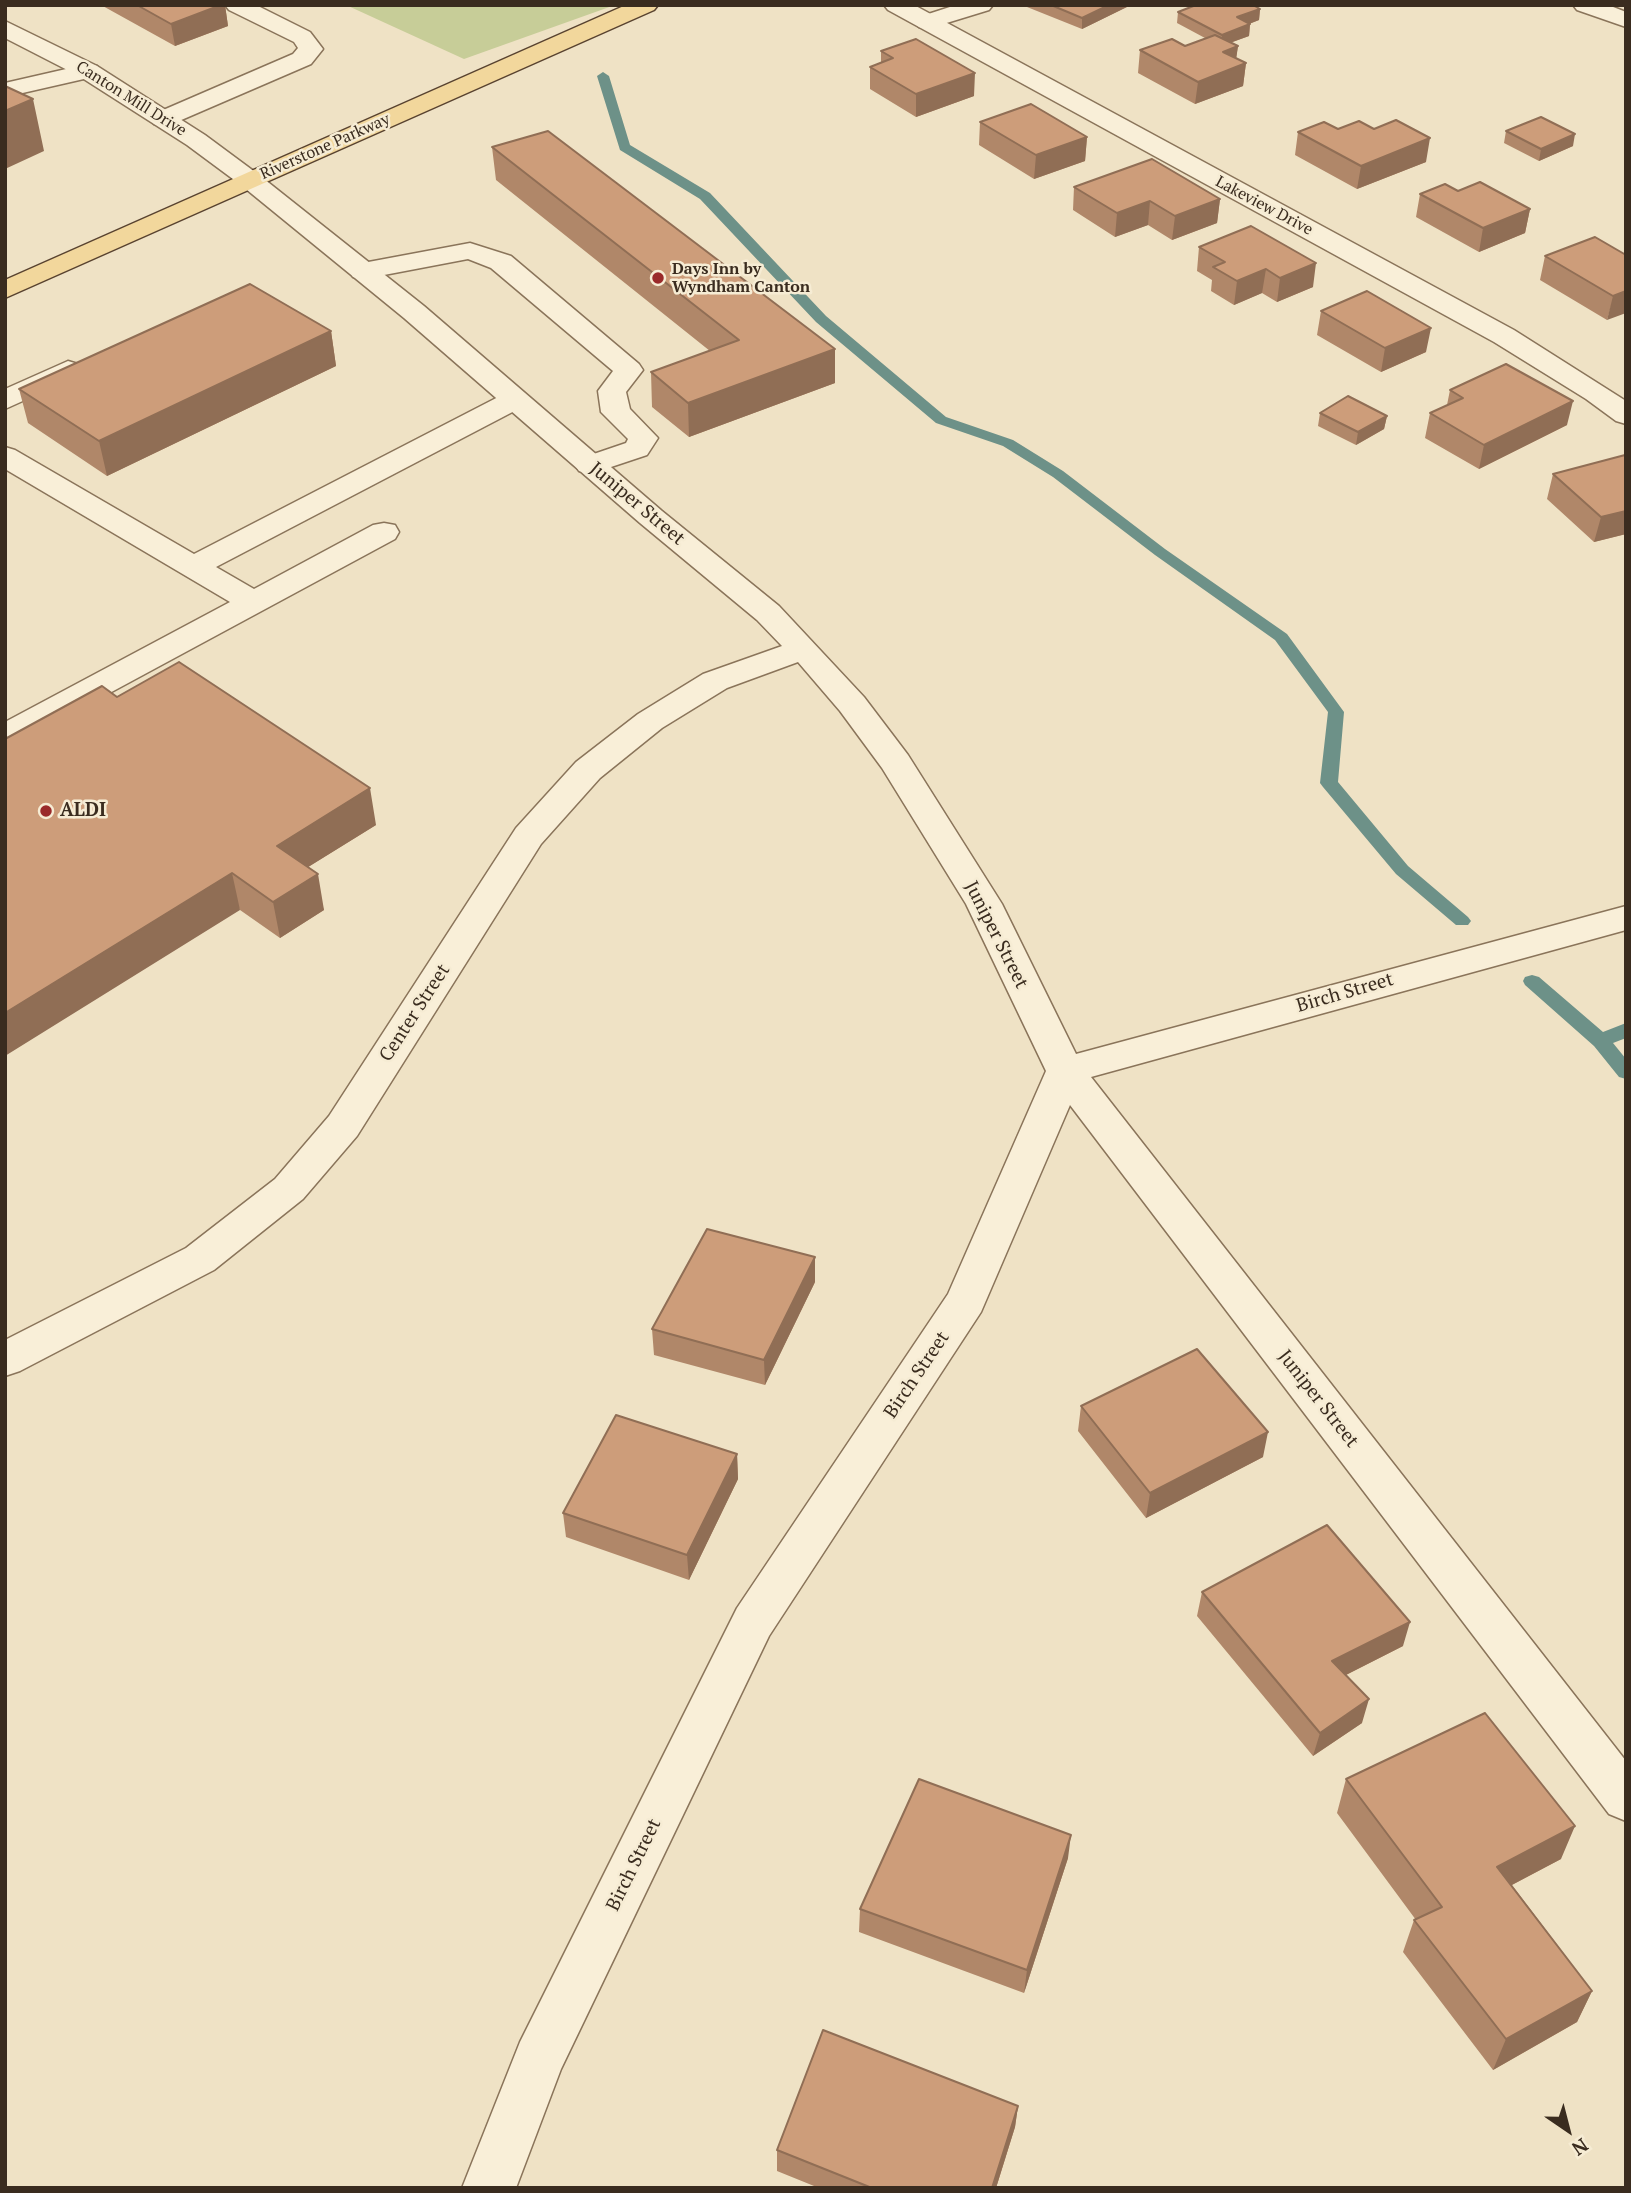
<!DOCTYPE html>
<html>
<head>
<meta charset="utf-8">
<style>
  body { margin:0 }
  #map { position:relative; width:1631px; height:2193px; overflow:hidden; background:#efe2c5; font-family:"PT Serif",serif }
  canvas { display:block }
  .frame { position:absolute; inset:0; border:7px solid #3a2c1f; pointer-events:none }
  .north { position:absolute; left:1533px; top:2095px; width:70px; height:70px; -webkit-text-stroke:5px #f6ecd4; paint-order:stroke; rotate:145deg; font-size:19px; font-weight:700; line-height:28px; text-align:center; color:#3a2c1f }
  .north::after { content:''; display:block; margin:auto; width:24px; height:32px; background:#3a2c1f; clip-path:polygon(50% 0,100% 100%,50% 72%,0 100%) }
</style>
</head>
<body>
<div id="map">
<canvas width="1631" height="2193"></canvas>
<div class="frame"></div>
<div class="north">N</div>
</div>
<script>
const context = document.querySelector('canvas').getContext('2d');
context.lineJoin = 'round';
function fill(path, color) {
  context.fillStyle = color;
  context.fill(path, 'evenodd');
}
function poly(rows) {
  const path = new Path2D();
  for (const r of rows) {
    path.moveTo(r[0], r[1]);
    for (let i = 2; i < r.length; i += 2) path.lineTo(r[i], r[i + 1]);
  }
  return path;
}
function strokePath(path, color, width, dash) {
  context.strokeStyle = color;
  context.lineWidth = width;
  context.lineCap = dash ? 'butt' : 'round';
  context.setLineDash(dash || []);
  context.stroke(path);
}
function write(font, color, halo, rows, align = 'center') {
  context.font = font + ' "PT Serif",serif';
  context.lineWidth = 5;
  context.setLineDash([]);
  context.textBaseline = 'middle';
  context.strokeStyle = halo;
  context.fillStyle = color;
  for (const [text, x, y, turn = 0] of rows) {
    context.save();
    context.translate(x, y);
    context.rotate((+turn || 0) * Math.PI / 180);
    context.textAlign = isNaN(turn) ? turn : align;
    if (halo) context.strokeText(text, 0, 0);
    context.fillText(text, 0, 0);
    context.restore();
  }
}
fill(poly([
  [346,5,615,5,464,59]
]), '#c7cd98');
fill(poly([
  [603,72,609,76,630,145,710,193,826,316,946,417,1013,440,1063,471,1165,549,1287,634,1344,712,1338,782,1408,866,1468,917,1471,921,1468,925,1456,925,1396,874,1323,787,1320,783,1328,712,1275,640,1155,555,1053,477,1003,446,936,423,816,322,700,199,620,150,597,76,603,72],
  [1532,975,1539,977,1603,1032,1626,1023,1626,1038,1613,1043,1626,1059,1626,1079,1619,1077,1594,1046,1525,985,1523,981,1525,977,1532,975]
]), '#6d9188');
const lane = poly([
  [225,5,256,5,310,32,323,49,311,64,172,124,163,126,154,124,151,119,154,114,293,54,298,48,294,42,229,10,225,5],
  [956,5,993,5,989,10,927,29,919,27,915,22,919,17,956,5],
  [88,64,97,66,100,71,97,76,5,97,5,83,88,64],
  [470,243,511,256,639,364,643,370,626,392,630,409,658,438,647,455,590,474,579,471,575,465,579,459,626,443,628,439,601,412,598,391,613,371,491,268,468,259,363,279,353,277,349,271,353,265,363,263,470,243],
  [68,361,78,364,82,370,78,376,5,409,5,389,68,361],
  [514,391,524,394,528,400,524,406,216,567,254,589,373,525,384,523,395,525,399,532,395,539,17,743,5,746,5,722,230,602,5,469,5,447,15,450,194,554,504,394,514,391]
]);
const street = poly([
  [884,5,914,5,1514,330,1626,401,1626,424,1616,421,1586,399,1494,342,888,10,884,5],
  [1573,5,1608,5,1626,12,1626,27,1577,10,1573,5],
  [5,21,97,66,205,135,259,175,424,306,662,511,779,606,864,697,908,755,1002,904,1076,1054,1626,906,1626,930,1091,1077,1626,1761,1626,1821,1609,1814,1070,1105,981,1312,769,1636,561,2069,516,2188,462,2188,520,2042,737,1608,948,1294,1046,1071,966,904,882,768,840,711,798,662,727,688,662,728,600,778,541,844,357,1136,303,1199,214,1270,20,1371,5,1376,5,1340,186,1248,275,1179,329,1116,516,828,576,762,638,714,703,674,782,646,757,620,640,523,404,318,241,185,187,145,79,76,5,38,5,21]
]);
const primary = poly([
  [626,5,658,5,654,10,5,298,5,280,626,5]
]);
strokePath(lane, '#8a745a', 3);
strokePath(street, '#8a745a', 3);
strokePath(primary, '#58422f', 3);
fill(lane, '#f9efd8');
fill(street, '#f9efd8');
fill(primary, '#f2d79c');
fill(poly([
  [101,5,225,5,228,26,175,46],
  [1022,5,1131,5,1082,29],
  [1260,9,1259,20,1249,24,1250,24,1249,36,1230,43,1238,46,1236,58,1246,63,1243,86,1195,104,1138,73,1140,50,1185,46,1205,38,1177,23,1178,12],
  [881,51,974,96,916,117,870,89,870,67,881,63],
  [980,122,1087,137,1085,161,1034,179,979,145],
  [1506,131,1573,146,1539,161,1504,143],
  [1298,132,1426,162,1357,189,1295,155],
  [492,147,835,349,835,383,689,437,652,407,651,372,710,351,496,180],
  [1074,187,1220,199,1217,223,1172,240,1148,225,1115,237,1073,210],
  [1420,194,1530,209,1525,233,1479,252,1416,217],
  [1251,226,1313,287,1277,302,1262,293,1234,305,1211,291,1212,280,1197,271,1199,247],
  [1626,255,1607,320,1540,280,1545,256],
  [1321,311,1426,352,1381,372,1317,335],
  [331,331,336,366,107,476,28,423,19,389],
  [1450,390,1567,425,1479,469,1425,438,1430,413,1447,405],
  [1320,413,1387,416,1384,429,1356,445,1318,426],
  [1626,456,1626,534,1594,542,1547,499,1553,474],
  [117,697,376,825,308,867,324,910,280,938,240,910],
  [815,1282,765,1385,654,1355,652,1329],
  [1081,1406,1263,1457,1146,1518,1078,1431],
  [737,1454,738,1479,689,1580,566,1537,563,1513],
  [1202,1592,1403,1646,1346,1675,1362,1723,1313,1756,1197,1616],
  [1346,1779,1561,1859,1512,1885,1592,1991,1577,2022,1493,2070,1403,1952,1414,1920,1416,1920,1337,1813],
  [1068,1858,1024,1993,859,1932,860,1909],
  [1018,2106,1015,2127,996,2188,819,2188,777,2171,777,2150]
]), '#b08769');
fill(poly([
  [221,5,225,5,228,26,175,46,171,24],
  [1109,5,1131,5,1082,29,1082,18],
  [1260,9,1259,20,1236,29,1237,17],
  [1250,24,1249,36,1221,46,1222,35],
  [1238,46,1235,67,1246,63,1243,86,1195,104,1198,82,1223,52],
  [975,73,974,96,916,117,916,94],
  [33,99,44,151,5,169,5,111],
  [1575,134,1573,146,1539,161,1541,149],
  [1087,137,1085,161,1034,179,1036,155],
  [1430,138,1426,162,1357,189,1361,166],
  [1220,199,1217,223,1172,240,1175,216],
  [1150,201,1148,225,1115,237,1117,213],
  [1530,209,1525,233,1479,252,1483,228],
  [1316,263,1313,287,1277,302,1280,278],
  [1266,269,1262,293,1234,305,1237,281],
  [1626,291,1626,313,1607,320,1613,296],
  [1431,328,1426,352,1381,372,1385,348],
  [331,331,336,366,107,476,99,441],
  [835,349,835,383,689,437,688,403],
  [1573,401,1567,425,1479,469,1484,445],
  [1387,416,1384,429,1356,445,1358,432],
  [1626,511,1626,534,1594,542,1601,517],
  [370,788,376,825,284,882,277,846],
  [232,873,240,910,5,1056,5,1013],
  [318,874,324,910,280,938,273,902],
  [815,1257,815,1282,765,1385,764,1360],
  [1268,1432,1263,1457,1146,1518,1150,1493],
  [737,1454,738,1479,689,1580,687,1555],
  [1410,1622,1403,1646,1326,1685,1332,1661],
  [1369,1699,1362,1723,1313,1756,1320,1733],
  [1575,1826,1561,1859,1485,1899,1497,1867],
  [1071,1835,1068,1858,1024,1993,1027,1970],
  [1592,1991,1577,2022,1493,2070,1506,2039],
  [1018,2106,1015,2127,996,2188,992,2188]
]), '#906e55');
const building = poly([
  [137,5,221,5,171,24,137,5],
  [1051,5,1109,5,1082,18,1051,5],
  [1196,5,1253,5,1260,9,1237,17,1250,24,1222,35,1178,12,1196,5],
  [1215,35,1238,46,1223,52,1246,63,1198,82,1140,50,1172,39,1185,46,1215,35],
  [916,39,975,73,916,94,870,67,893,58,881,51,916,39],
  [5,86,33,99,5,111,5,86],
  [1031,104,1087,137,1036,155,980,122,1031,104],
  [1541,117,1575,134,1541,149,1506,131,1541,117],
  [1396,120,1430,138,1361,166,1298,132,1324,122,1338,129,1359,121,1374,129,1396,120],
  [548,131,835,349,688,403,651,372,739,340,492,147,548,131],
  [1152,159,1220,199,1175,216,1150,201,1117,213,1074,187,1152,159],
  [1480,182,1530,209,1483,228,1420,194,1445,184,1458,191,1480,182],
  [1251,226,1316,263,1280,278,1266,269,1237,281,1213,267,1225,262,1199,247,1251,226],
  [1595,237,1626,255,1626,291,1613,296,1545,256,1595,237],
  [250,284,331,331,99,441,19,389,250,284],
  [1367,291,1431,328,1385,348,1321,311,1367,291],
  [1506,364,1573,401,1484,445,1430,413,1463,398,1450,390,1506,364],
  [1348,396,1387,416,1358,432,1320,413,1348,396],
  [1625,455,1626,511,1601,517,1553,474,1625,455],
  [179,662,370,788,277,846,318,874,273,902,232,873,5,1013,5,739,102,686,117,697,179,662],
  [707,1229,815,1257,764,1360,652,1329,707,1229],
  [1197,1349,1268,1432,1150,1493,1081,1406,1197,1349],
  [616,1415,737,1454,687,1555,563,1513,616,1415],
  [1327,1525,1410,1622,1332,1661,1369,1699,1320,1733,1202,1592,1327,1525],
  [1485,1713,1575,1826,1497,1867,1592,1991,1506,2039,1414,1920,1442,1907,1346,1779,1485,1713],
  [919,1779,1071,1835,1027,1970,860,1909,919,1779],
  [823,2030,1018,2106,992,2188,872,2188,777,2150,823,2030]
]);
fill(building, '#cd9d7a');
strokePath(building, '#906e55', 2);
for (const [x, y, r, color] of [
  [658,278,7,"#9a2a2a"],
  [46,811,7,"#9a2a2a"]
]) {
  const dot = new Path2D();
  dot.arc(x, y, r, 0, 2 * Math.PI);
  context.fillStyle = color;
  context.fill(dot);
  strokePath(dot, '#f6ecd4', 2.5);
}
write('16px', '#3a2c1f', '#f6ecd4', [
  ["Canton Mill Drive",131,99,32],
  ["Riverstone Parkway",325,147,-24],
  ["Lakeview Drive",1264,206,28]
]);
write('bold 16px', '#3a2c1f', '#f6ecd4', [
  ["Days Inn by",672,269],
  ["Wyndham Canton",672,287]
], 'left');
write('19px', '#3a2c1f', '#f6ecd4', [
  ["Juniper Street",637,504,40],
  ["Juniper Street",996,935,63],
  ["Birch Street",1345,993,-16],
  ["Center Street",415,1013,-57],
  ["Birch Street",917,1375,-56],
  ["Juniper Street",1318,1399,52],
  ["Birch Street",634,1865,-64]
]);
write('bold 19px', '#3a2c1f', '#f6ecd4', [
  ["ALDI",60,811]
], 'left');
</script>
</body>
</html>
